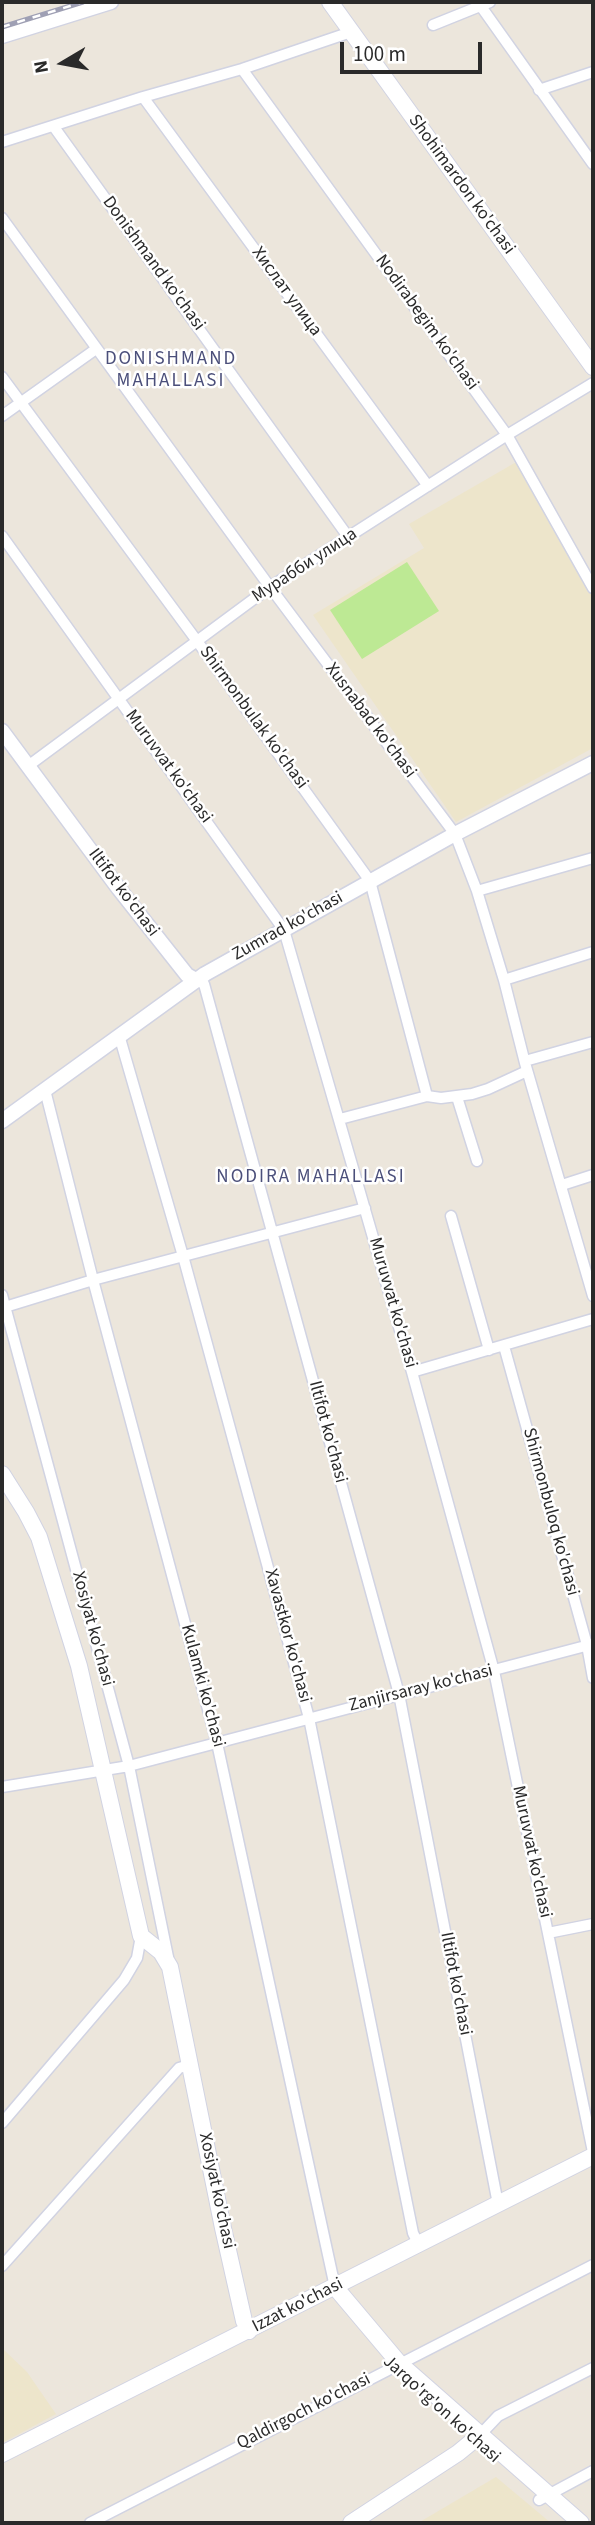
<!DOCTYPE html>
<html>
<head>
<meta charset="utf-8">
<style>
  body { margin:0 }
  #map { position:relative; width:595px; height:2525px; overflow:hidden; background:#ece6dc; font-family:"Source Sans 3",sans-serif }
  canvas { display:block }
  .frame { position:absolute; inset:0; border:4px solid #2a2a2a; pointer-events:none }
  .north { position:absolute; left:28px; top:28px; width:70px; height:70px; -webkit-text-stroke:5px #fff; paint-order:stroke; rotate:260deg; font-size:19px; font-weight:700; line-height:28px; text-align:center; color:#2a2a2a }
  .north::after { content:''; display:block; margin:auto; width:24px; height:32px; background:#2a2a2a; clip-path:polygon(50% 0,100% 100%,50% 72%,0 100%) }
  .scale { position:absolute; left:340px; top:42px; width:142px; height:32px; box-sizing:border-box; border:4px solid #2a2a2a; border-top:0; padding-left:9px; font-size:21px; line-height:24px; white-space:nowrap; color:#2a2a2a; -webkit-text-stroke:5px #fff; paint-order:stroke }
</style>
</head>
<body>
<div id="map">
<canvas width="595" height="2525"></canvas>
<div class="frame"></div>
<div class="north">N</div>
<div class="scale">100 m</div>
</div>
<script>
const context = document.querySelector('canvas').getContext('2d');
context.lineJoin = 'round';
function fill(path, color) {
  context.fillStyle = color;
  context.fill(path, 'evenodd');
}
function poly(rows) {
  const path = new Path2D();
  for (const r of rows) {
    path.moveTo(r[0], r[1]);
    for (let i = 2; i < r.length; i += 2) path.lineTo(r[i], r[i + 1]);
  }
  return path;
}
function strokePath(path, color, width, dash) {
  context.strokeStyle = color;
  context.lineWidth = width;
  context.lineCap = dash ? 'butt' : 'round';
  context.setLineDash(dash || []);
  context.stroke(path);
}
function write(font, color, halo, rows, align = 'center') {
  context.font = font + ' "Source Sans 3",sans-serif';
  context.lineWidth = 5;
  context.setLineDash([]);
  context.textBaseline = 'middle';
  context.strokeStyle = halo;
  context.fillStyle = color;
  for (const [text, x, y, turn = 0] of rows) {
    context.save();
    context.translate(x, y);
    context.rotate((+turn || 0) * Math.PI / 180);
    context.textAlign = isNaN(turn) ? turn : align;
    if (halo) context.strokeText(text, 0, 0);
    context.fillText(text, 0, 0);
    context.restore();
  }
}
fill(poly([
  [518,461,593,596,593,748,456,822,313,615,424,548,409,524],
  [2,2348,27,2372,56,2414,2,2443],
  [496,2477,551,2523,418,2523]
]), '#ede5cb');
fill(poly([
  [407,562,439,611,362,659,330,610]
]), '#bde994');
const minor = poly([
  [480,5,593,164],
  [433,25,490,2],
  [242,69,507,435,593,588],
  [539,90,593,72],
  [143,97,428,486],
  [54,127,349,538],
  [2,142,143,97,242,69,351,32],
  [2,218,270,587,455,834,477,891,504,980,525,1063,593,1296],
  [2,377,197,641,370,881,427,1096],
  [2,416,96,349],
  [2,536,284,930,412,1372,494,1671,593,2152],
  [28,766,270,587,507,435,593,383],
  [477,891,593,858],
  [196,980,204,984,399,1694,498,2204],
  [504,980,593,952],
  [119,1035,183,1256,309,1718,413,2233,419,2245],
  [525,1061,593,1042],
  [45,1090,93,1280,217,1743,335,2287],
  [457,1097,477,1161],
  [340,1119,427,1096,441,1098,472,1094,488,1089,527,1071],
  [562,1185,593,1175],
  [451,1216,489,1350],
  [2,1295,129,1766,168,1957],
  [5,1307,93,1280,365,1208],
  [504,1346,587,1645,593,1678],
  [412,1372,593,1319],
  [2,1787,129,1766,593,1644],
  [548,1933,593,1924],
  [2,2123,124,1980,137,1958,141,1936],
  [2,2266,179,2068,189,2065],
  [480,2435,498,2416,593,2368],
  [539,2500,593,2471],
  [90,2523,593,2265]
]);
const tertiary = poly([
  [2,36,111,2],
  [2,731,119,889,187,975,196,980],
  [2,1121,205,974,455,834,593,763]
]);
const secondary = poly([
  [330,2,593,367],
  [2,1474,26,1512,39,1537,79,1666,141,1936,161,1952,170,1967,223,2228,244,2321,249,2331],
  [335,2287,399,2363,581,2523],
  [2,2454,593,2156],
  [351,2523,458,2453,480,2435]
]);
strokePath(minor, '#d1d3e2', 13);
strokePath(tertiary, '#d1d3e2', 17);
strokePath(secondary, '#d1d3e2', 18);
strokePath(minor, '#fff', 10);
strokePath(tertiary, '#fff', 14);
strokePath(secondary, '#fff', 16);
const rail = poly([
  [2,27,83,2]
]);
strokePath(rail, '#9fa0b4', 5);
strokePath(rail, '#fff', 2.5, [8]);
write('18px', '#2a2a2a', '#fff', [
  ["Shohimardon ko'chasi",461,185,54],
  ["Donishmand ko'chasi",153,264,54],
  ["Хислат улица",286,292,54],
  ["Nodirabegim ko'chasi",426,323,54],
  ["Мурабби улица",305,566,-33],
  ["Shirmonbulak ko'chasi",253,718,54],
  ["Xusnabad ko'chasi",370,721,53],
  ["Muruvvat ko'chasi",168,767,54],
  ["Iltifot ko'chasi",123,893,53],
  ["Zumrad ko'chasi",288,927,-29],
  ["Muruvvat ko'chasi",392,1303,74],
  ["Iltifot ko'chasi",327,1432,75],
  ["Shirmonbuloq ko'chasi",550,1512,75],
  ["Xosiyat ko'chasi",92,1629,75],
  ["Xavastkor ko'chasi",287,1636,75],
  ["Kulamki ko'chasi",202,1686,75],
  ["Zanjirsaray ko'chasi",421,1689,-14],
  ["Muruvvat ko'chasi",531,1852,78],
  ["Iltifot ko'chasi",455,1984,79],
  ["Xosiyat ko'chasi",216,2191,78],
  ["Izzat ko'chasi",298,2306,-27],
  ["Jarqo'rg'on ko'chasi",441,2410,42],
  ["Qaldirgoch ko'chasi",304,2412,-27]
]);
context.letterSpacing = '2px';
write('19px', '#4b4f7a', '#fff', [
  ["DONISHMAND",171,360],
  ["MAHALLASI",171,382],
  ["NODIRA MAHALLASI",311,1178]
]);
context.letterSpacing = '0px';
</script>
</body>
</html>
